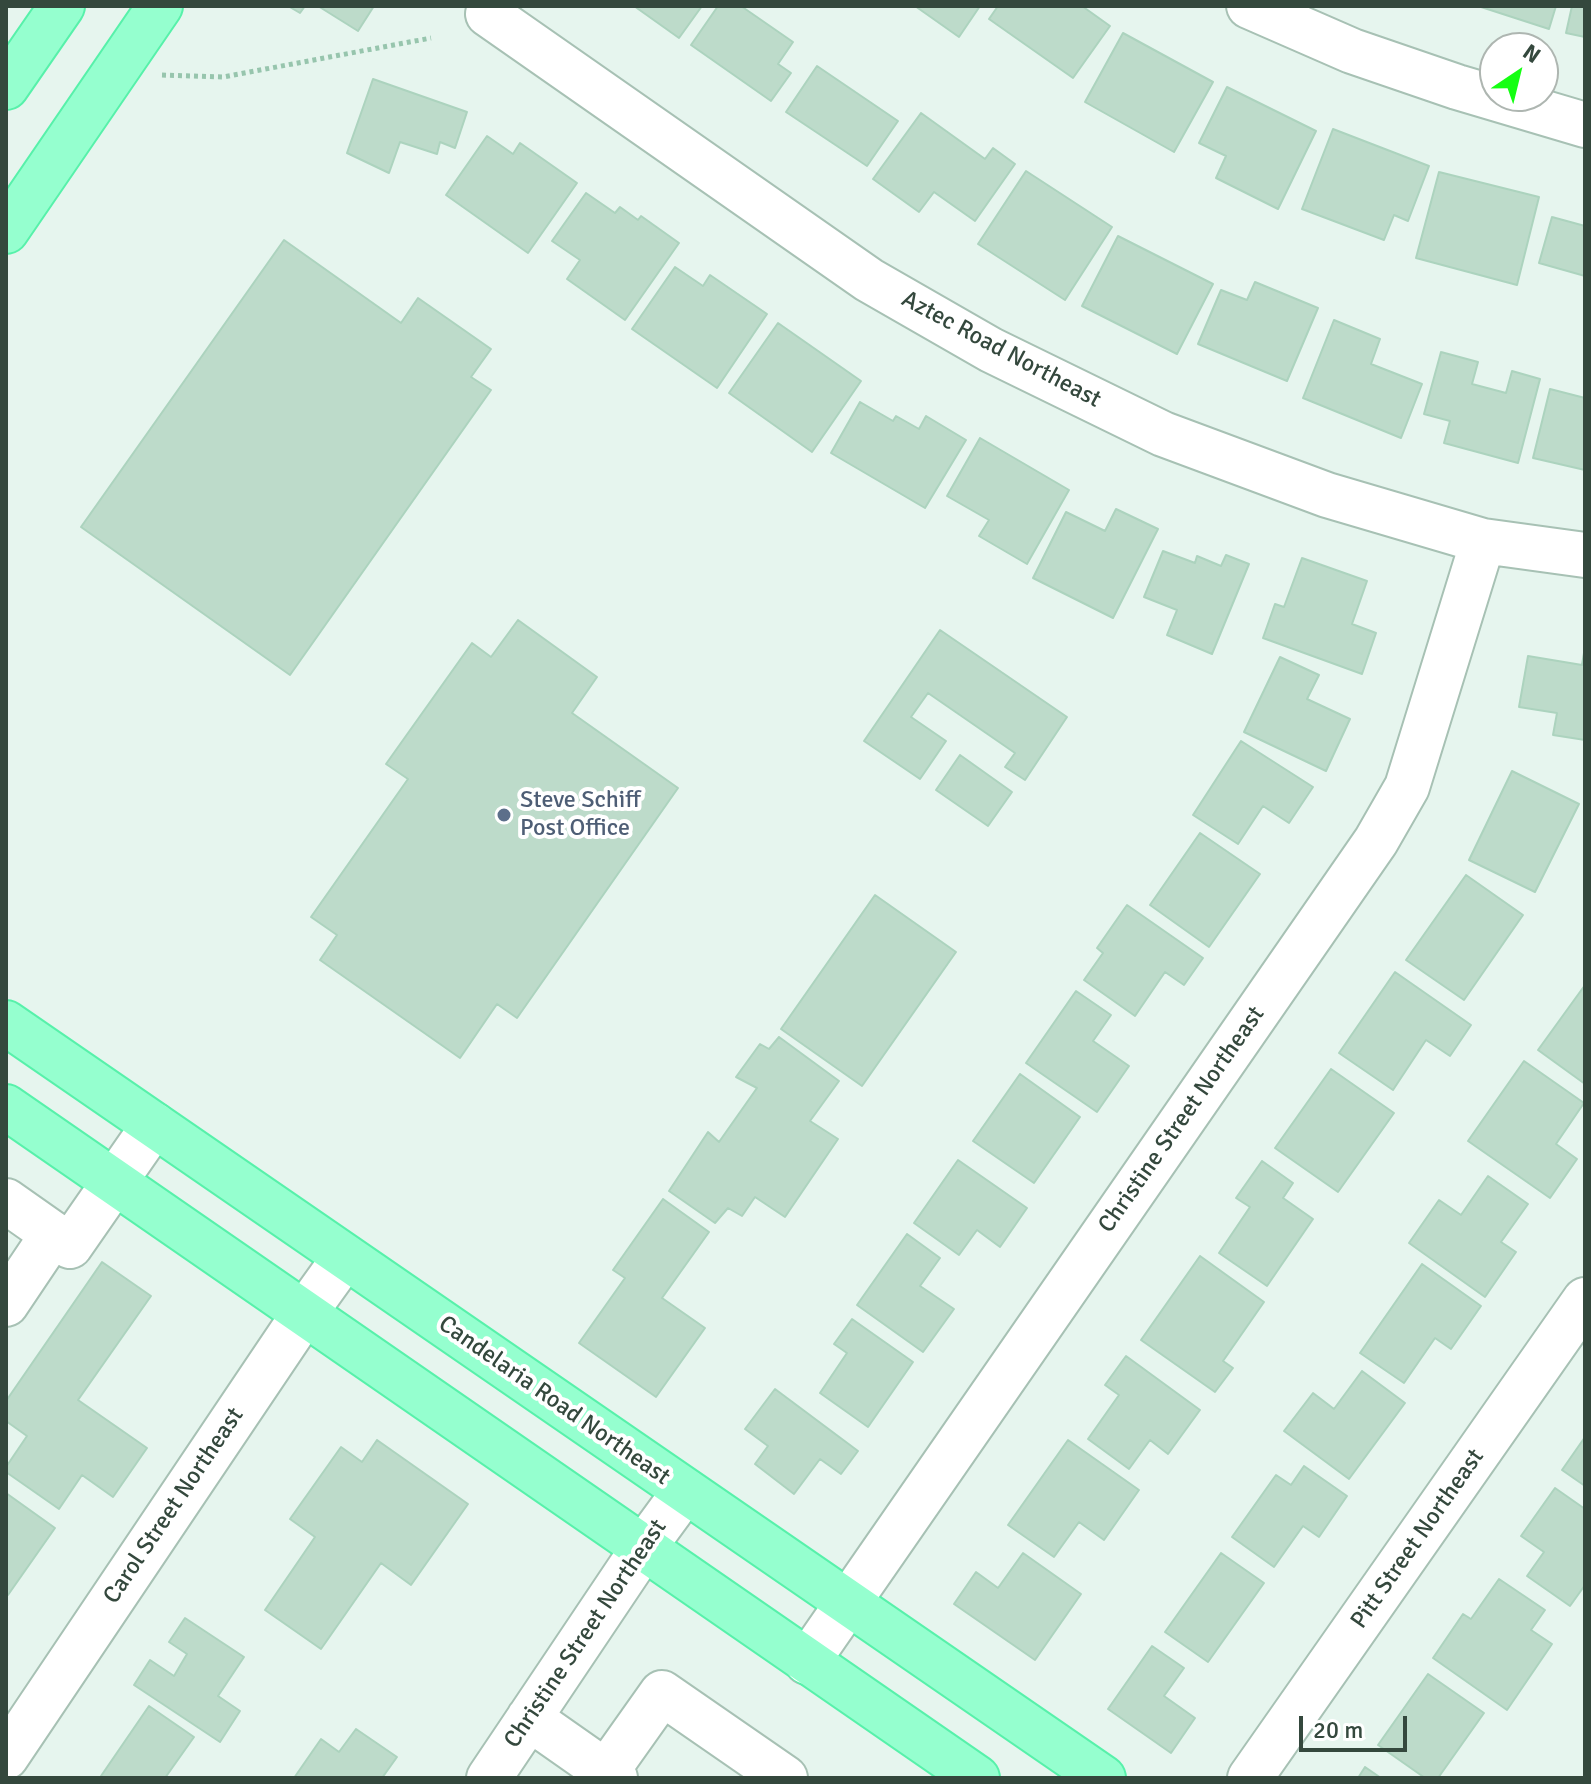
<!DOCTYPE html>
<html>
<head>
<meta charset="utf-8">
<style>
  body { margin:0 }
  #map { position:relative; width:1591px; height:1784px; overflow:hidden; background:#e6f5ee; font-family:Signika,sans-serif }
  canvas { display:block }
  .frame { position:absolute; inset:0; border:8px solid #34483d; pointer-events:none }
  .north { position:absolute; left:1479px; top:32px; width:80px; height:80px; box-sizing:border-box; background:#fff; border:2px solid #aeb6b1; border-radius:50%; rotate:35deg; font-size:22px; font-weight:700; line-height:32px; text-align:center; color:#34483d }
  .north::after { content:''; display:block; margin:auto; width:28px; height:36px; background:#15ff13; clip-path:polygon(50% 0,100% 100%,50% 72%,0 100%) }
  .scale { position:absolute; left:1299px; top:1716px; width:108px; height:36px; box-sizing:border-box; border:4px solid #34483d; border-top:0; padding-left:10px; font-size:24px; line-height:28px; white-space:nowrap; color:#34483d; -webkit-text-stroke:6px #fff; paint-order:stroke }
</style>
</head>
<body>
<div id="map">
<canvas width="1591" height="1784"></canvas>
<div class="frame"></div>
<div class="north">N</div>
<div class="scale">20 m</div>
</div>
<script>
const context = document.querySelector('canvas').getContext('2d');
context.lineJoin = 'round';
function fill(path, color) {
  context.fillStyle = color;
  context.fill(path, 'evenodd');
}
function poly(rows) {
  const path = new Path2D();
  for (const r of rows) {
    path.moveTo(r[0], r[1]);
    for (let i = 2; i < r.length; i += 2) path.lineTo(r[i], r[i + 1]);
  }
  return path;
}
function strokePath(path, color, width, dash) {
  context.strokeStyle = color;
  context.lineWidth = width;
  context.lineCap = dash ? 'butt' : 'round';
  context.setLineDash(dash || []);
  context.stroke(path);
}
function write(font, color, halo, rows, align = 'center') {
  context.font = font + ' Signika,sans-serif';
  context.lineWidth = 8;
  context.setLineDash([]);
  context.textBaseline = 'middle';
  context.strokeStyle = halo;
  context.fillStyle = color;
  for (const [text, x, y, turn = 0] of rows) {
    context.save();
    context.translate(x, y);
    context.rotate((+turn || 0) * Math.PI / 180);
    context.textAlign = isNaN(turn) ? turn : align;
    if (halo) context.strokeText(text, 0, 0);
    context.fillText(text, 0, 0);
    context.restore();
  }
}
const building = poly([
  [288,6,305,6,300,13,288,6],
  [318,6,374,6,358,31,318,6],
  [634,6,702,6,679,38,634,6],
  [718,6,741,6,793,42,778,64,791,73,771,101,691,45,718,6],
  [915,6,980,6,959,37,915,6],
  [998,6,1082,6,1110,26,1073,78,989,19,998,6],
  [1478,6,1556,6,1549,29,1478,6],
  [1572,6,1585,6,1585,37,1566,33,1572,6],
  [1123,33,1213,82,1174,152,1085,102,1123,33],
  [817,66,898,121,867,166,786,112,817,66],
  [373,79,467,112,455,148,440,142,437,154,400,142,389,173,347,153,373,79],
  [1227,87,1316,131,1278,209,1216,178,1226,156,1199,143,1227,87],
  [921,113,985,159,993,148,1015,164,975,221,934,192,919,212,873,179,921,113],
  [1333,129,1429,166,1408,221,1394,215,1384,240,1302,209,1333,129],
  [487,136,513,154,520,143,577,183,528,253,446,195,487,136],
  [1026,171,1112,227,1065,300,978,244,1026,171],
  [1439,172,1539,197,1517,285,1416,258,1439,172],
  [586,193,615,213,620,207,638,220,641,216,679,243,625,320,567,279,580,260,552,241,586,193],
  [1552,217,1585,226,1585,276,1539,263,1552,217],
  [1118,236,1213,284,1177,354,1082,306,1118,236],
  [284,240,401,323,418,298,491,349,471,377,491,390,290,675,81,527,284,240],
  [675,267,703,286,710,275,767,314,717,388,632,329,675,267],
  [1255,282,1318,308,1287,381,1198,344,1221,290,1247,300,1255,282],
  [1334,320,1380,339,1371,364,1422,384,1401,438,1303,398,1334,320],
  [778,323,861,381,812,452,729,393,778,323],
  [1441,352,1478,362,1472,384,1506,393,1512,371,1540,379,1518,463,1444,443,1450,421,1424,414,1441,352],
  [1550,389,1585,398,1585,470,1533,458,1550,389],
  [860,402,893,421,896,416,919,429,926,416,966,440,925,508,831,453,860,402],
  [980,438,1069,490,1027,564,979,536,989,520,947,496,980,438],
  [1116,509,1158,529,1113,618,1033,578,1066,512,1105,531,1116,509],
  [1163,551,1195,563,1197,556,1221,566,1226,555,1249,564,1212,654,1167,635,1177,610,1144,597,1163,551],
  [1302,558,1367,581,1352,624,1376,633,1362,674,1263,638,1275,604,1284,607,1302,558],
  [518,620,597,677,572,713,678,788,517,1018,497,1004,460,1058,320,960,337,935,311,917,408,779,386,764,472,643,491,657,518,620],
  [940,630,1067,717,1025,780,1005,767,1015,753,928,693,911,717,946,741,920,779,864,741,940,630],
  [1585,647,1585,740,1553,735,1557,713,1519,707,1528,656,1582,665,1585,647],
  [1280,657,1319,675,1307,699,1350,719,1326,771,1244,732,1280,657],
  [1241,741,1313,787,1289,823,1263,806,1238,844,1193,815,1241,741],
  [960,755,1012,792,988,826,936,790,960,755],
  [1512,771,1579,804,1535,892,1469,860,1512,771],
  [1200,833,1260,874,1209,947,1150,905,1200,833],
  [1466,875,1523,915,1464,1000,1406,960,1466,875],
  [875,895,956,952,862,1086,781,1029,875,895],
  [1127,905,1203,958,1184,985,1165,972,1135,1016,1084,980,1103,953,1097,948,1127,905],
  [1395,972,1471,1025,1450,1056,1426,1040,1393,1090,1339,1053,1395,972],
  [1585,985,1585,1084,1538,1050,1585,985],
  [1076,991,1111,1015,1093,1041,1129,1066,1097,1112,1026,1063,1076,991],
  [779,1037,839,1081,810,1121,838,1139,785,1217,755,1197,742,1216,728,1208,715,1223,669,1191,708,1132,719,1142,757,1088,736,1077,760,1044,769,1049,779,1037],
  [1524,1061,1584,1103,1556,1144,1577,1159,1550,1198,1468,1141,1524,1061],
  [1331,1069,1394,1113,1338,1192,1275,1148,1331,1069],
  [1020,1074,1080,1117,1034,1183,973,1141,1020,1074],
  [958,1160,1027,1208,1000,1247,977,1230,959,1255,914,1223,958,1160],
  [1262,1161,1293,1183,1283,1198,1313,1219,1267,1286,1219,1253,1250,1207,1236,1198,1262,1161],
  [1488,1176,1528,1204,1501,1242,1516,1252,1485,1297,1409,1243,1439,1200,1461,1215,1488,1176],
  [663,1199,709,1232,662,1298,705,1328,656,1397,579,1343,625,1278,613,1270,663,1199],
  [907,1234,940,1258,920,1286,954,1309,923,1352,857,1305,907,1234],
  [1200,1256,1264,1302,1223,1361,1233,1368,1215,1392,1141,1340,1200,1256],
  [102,1262,151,1296,78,1400,147,1448,113,1497,82,1475,59,1509,6,1472,6,1467,27,1436,6,1421,6,1401,102,1262],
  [1422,1264,1481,1306,1451,1349,1435,1338,1404,1383,1360,1353,1422,1264],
  [852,1319,913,1362,868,1427,820,1393,847,1353,834,1344,852,1319],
  [1126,1356,1200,1410,1168,1454,1150,1440,1129,1469,1088,1439,1119,1395,1105,1385,1126,1356],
  [1362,1371,1405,1403,1349,1479,1284,1431,1313,1393,1334,1409,1362,1371],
  [775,1389,858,1451,841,1474,820,1459,794,1494,755,1464,768,1446,745,1429,775,1389],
  [1585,1437,1585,1486,1562,1470,1585,1437],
  [377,1440,468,1504,411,1585,381,1563,321,1649,265,1610,315,1537,290,1519,341,1447,362,1462,377,1440],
  [1068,1440,1139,1490,1104,1540,1079,1522,1054,1557,1008,1525,1068,1440],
  [1304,1466,1347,1496,1319,1537,1303,1526,1274,1567,1232,1537,1276,1475,1291,1485,1304,1466],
  [1555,1488,1585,1509,1585,1585,1570,1606,1527,1576,1544,1552,1521,1536,1555,1488],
  [6,1493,55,1528,8,1595,6,1594,6,1493],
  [1023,1553,1081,1594,1035,1660,954,1604,976,1572,998,1588,1023,1553],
  [1221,1553,1264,1583,1208,1662,1165,1632,1221,1553],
  [1499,1579,1545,1610,1531,1630,1552,1644,1507,1710,1433,1658,1463,1614,1471,1619,1499,1579],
  [185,1618,244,1657,218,1696,240,1711,220,1742,134,1685,150,1660,174,1676,187,1654,169,1642,185,1618],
  [1152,1646,1184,1668,1164,1696,1195,1718,1171,1753,1108,1709,1152,1646],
  [1428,1674,1484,1713,1438,1778,1425,1778,1378,1745,1428,1674],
  [149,1706,194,1737,165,1778,104,1778,101,1776,149,1706],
  [356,1729,397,1757,382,1778,294,1778,321,1739,339,1752,356,1729],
  [1365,1767,1381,1778,1358,1778,1365,1767]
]);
fill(building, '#bddbca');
strokePath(building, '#acd3be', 2);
const minor = poly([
  [494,6,488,14,869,280,991,350,1163,434,1327,495,1483,541,1585,555],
  [1249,6,1352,51,1457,87,1585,125],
  [6,1201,70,1246,154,1125],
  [6,1304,53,1234],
  [807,1662,1376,841,1407,787,1483,541],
  [529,1718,606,1772],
  [6,1757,304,1314,345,1257],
  [489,1778,644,1547,685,1491],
  [615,1778,606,1772,662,1693,785,1778],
  [1250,1778,1585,1300]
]);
const major = poly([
  [6,87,62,6],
  [6,231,160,6],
  [6,1023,1103,1778],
  [6,1107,977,1778]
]);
strokePath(minor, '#a7c1b4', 48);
strokePath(major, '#57f1aa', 48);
strokePath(poly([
  [162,75,223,77,431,38]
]), '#97c5ad', 5, [4, 4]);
strokePath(minor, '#fff', 44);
strokePath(major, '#95ffcf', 44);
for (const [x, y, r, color] of [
  [504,815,8,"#5c6f8a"]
]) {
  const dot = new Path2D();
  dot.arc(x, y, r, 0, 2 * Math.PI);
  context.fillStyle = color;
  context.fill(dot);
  strokePath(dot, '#fff', 3);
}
write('24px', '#34483d', '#fff', [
  ["Aztec Road Northeast",1001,350,28],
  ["Christine Street Northeast",1182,1120,-55],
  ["Candelaria Road Northeast",554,1401,35],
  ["Carol Street Northeast",174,1506,-56],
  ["Pitt Street Northeast",1418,1539,-55],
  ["Christine Street Northeast",586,1634,-56]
]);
write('24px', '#4e5e75', '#fff', [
  ["Steve Schiff",520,801],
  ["Post Office",520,829]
], 'left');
</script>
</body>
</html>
